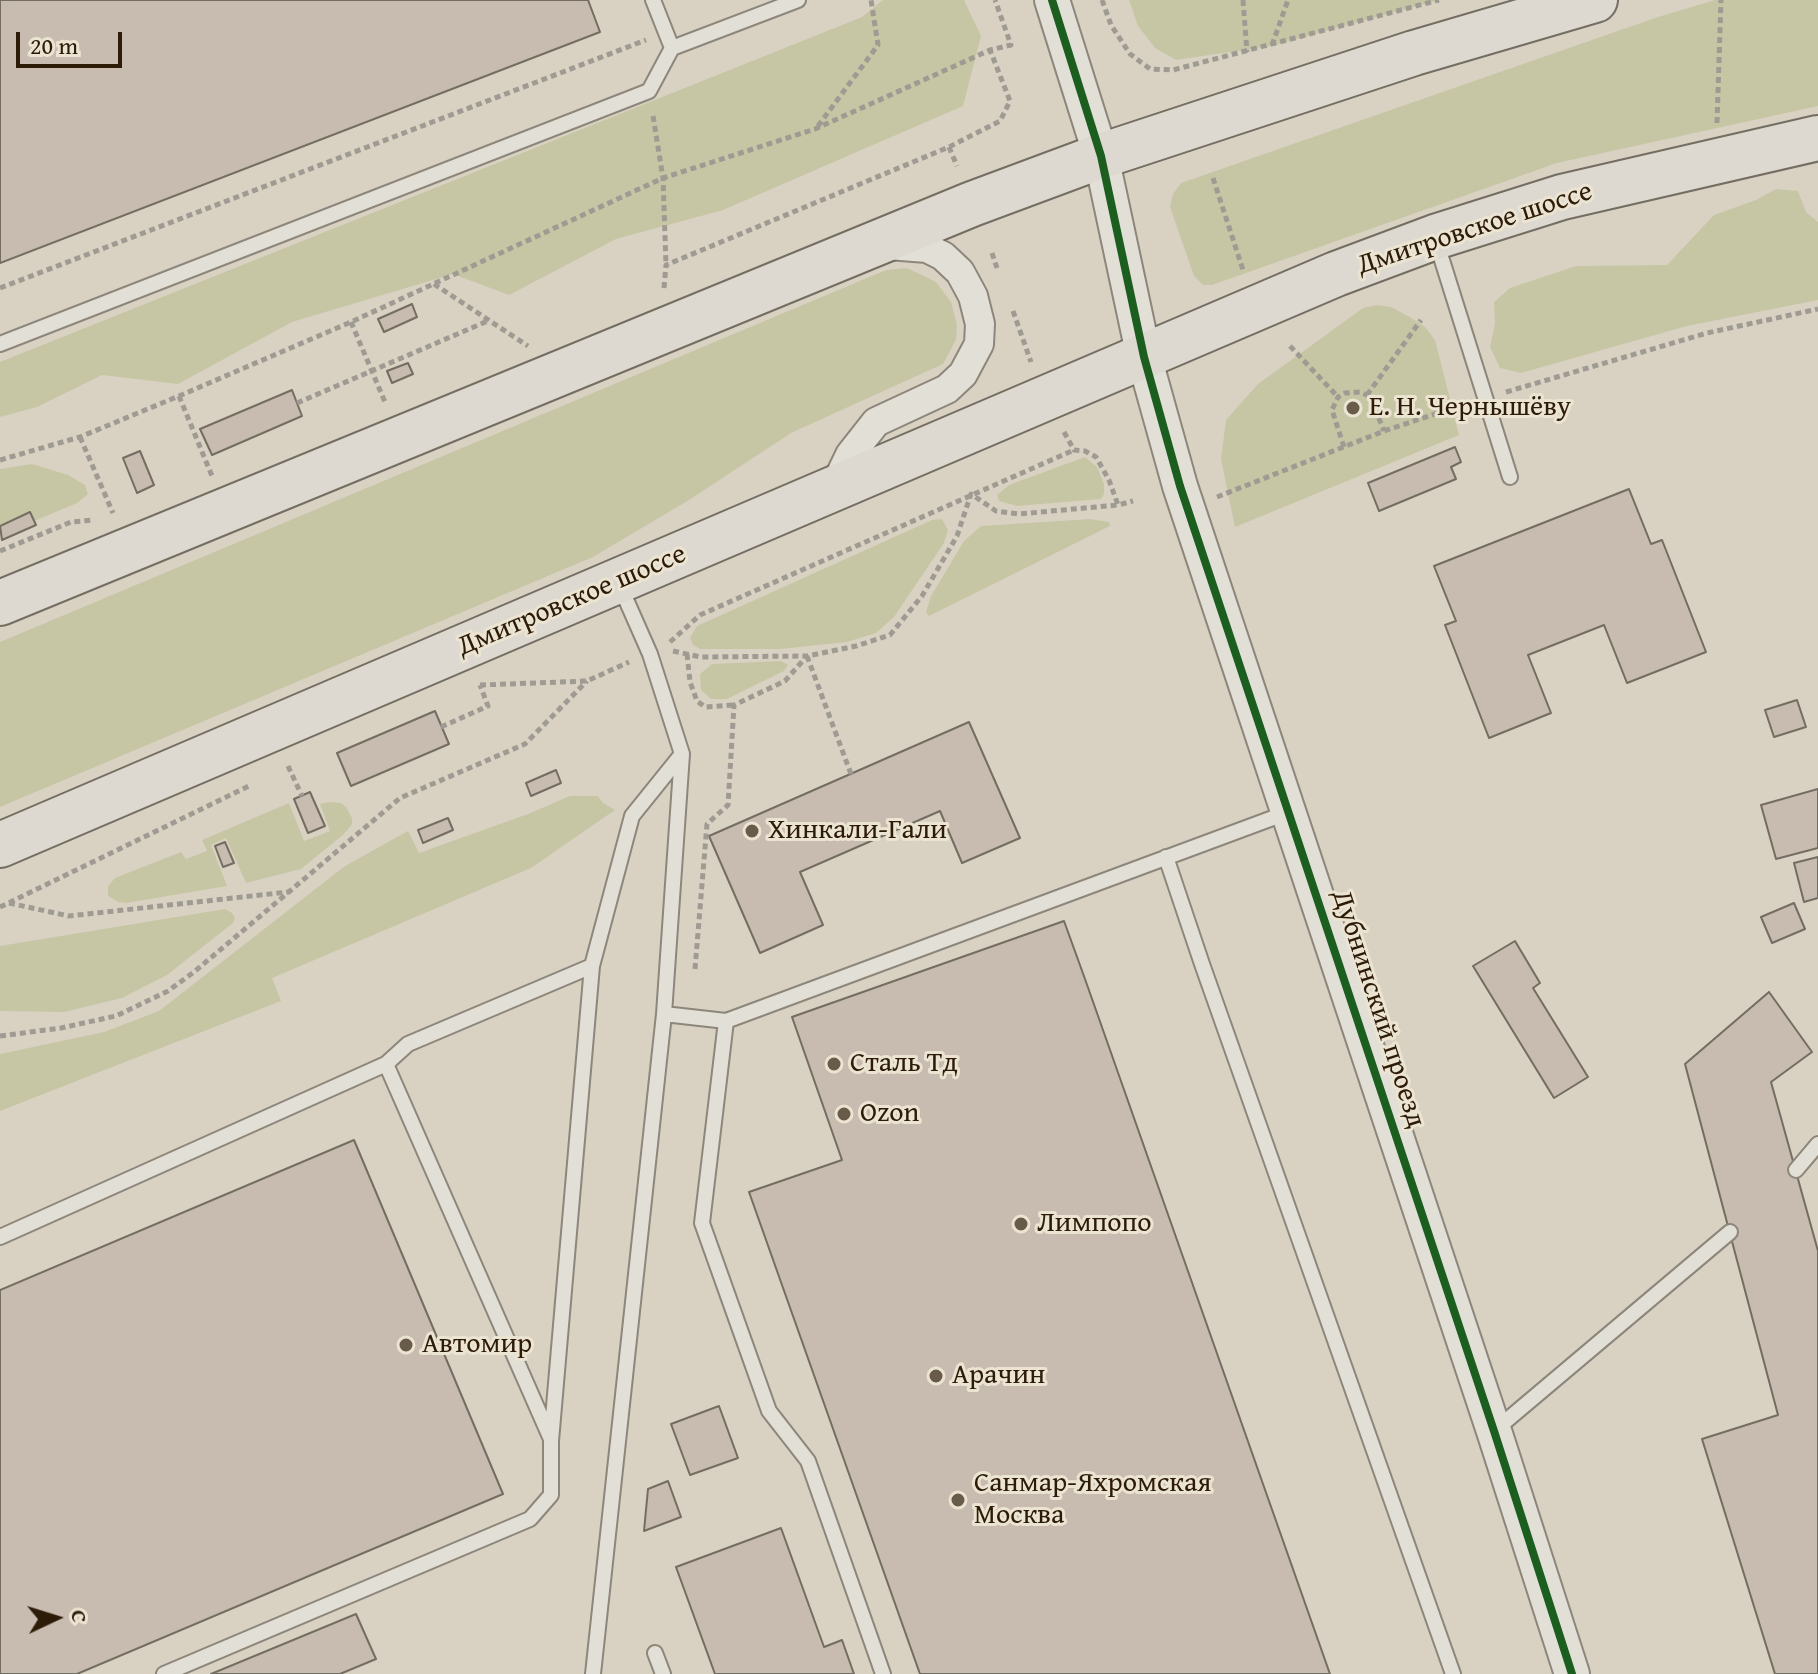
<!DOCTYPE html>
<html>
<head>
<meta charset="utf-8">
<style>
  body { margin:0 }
  #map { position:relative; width:1818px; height:1674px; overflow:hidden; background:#d9d2c3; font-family:"Gentium Book Plus",serif }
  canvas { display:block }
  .north { position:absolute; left:16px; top:1578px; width:80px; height:80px; -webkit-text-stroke:6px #ece4d2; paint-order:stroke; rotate:86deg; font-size:22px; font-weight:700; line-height:32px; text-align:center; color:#2c1b07 }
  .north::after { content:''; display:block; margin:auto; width:28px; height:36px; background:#2c1b07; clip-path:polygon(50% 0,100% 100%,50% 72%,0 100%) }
  .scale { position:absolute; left:16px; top:32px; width:106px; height:36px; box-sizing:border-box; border:4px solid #2c1b07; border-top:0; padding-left:10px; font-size:24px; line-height:28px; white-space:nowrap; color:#2c1b07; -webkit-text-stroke:6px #ece4d2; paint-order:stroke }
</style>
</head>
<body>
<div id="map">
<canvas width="1818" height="1674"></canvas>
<div class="north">С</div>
<div class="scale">20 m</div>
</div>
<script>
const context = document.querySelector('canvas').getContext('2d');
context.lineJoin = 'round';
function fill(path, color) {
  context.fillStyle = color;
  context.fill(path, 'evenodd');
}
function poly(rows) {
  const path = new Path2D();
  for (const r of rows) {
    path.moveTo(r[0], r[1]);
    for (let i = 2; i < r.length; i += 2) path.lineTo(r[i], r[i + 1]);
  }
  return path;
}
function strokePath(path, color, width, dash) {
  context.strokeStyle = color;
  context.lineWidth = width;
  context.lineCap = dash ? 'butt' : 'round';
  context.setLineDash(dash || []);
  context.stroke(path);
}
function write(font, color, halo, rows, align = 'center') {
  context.font = font + ' "Gentium Book Plus",serif';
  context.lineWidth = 6;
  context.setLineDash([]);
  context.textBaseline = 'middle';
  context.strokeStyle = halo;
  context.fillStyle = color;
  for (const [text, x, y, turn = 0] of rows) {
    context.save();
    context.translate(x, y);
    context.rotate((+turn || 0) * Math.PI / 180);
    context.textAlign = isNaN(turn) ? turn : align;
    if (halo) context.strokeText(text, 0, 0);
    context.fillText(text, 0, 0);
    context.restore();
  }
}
fill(poly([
  [883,0,964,0,981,36,963,106,723,210,616,239,509,295,453,274,292,322,178,384,102,375,37,407,0,417,0,362,862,17],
  [1129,0,1439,0,1271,46,1176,60,1155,48,1138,26],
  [1715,0,1818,0,1818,106,1557,163,1212,285,1203,285,1194,276,1170,207,1173,194,1181,183,1658,17],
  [1776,189,1798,191,1806,212,1818,222,1818,300,1687,326,1521,373,1500,368,1490,347,1495,324,1494,302,1510,288,1576,266,1667,265,1714,215,1756,200],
  [907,268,936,282,951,302,957,325,956,340,943,364,791,433,689,500,593,557,0,807,0,642,886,270],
  [1377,305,1391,307,1408,316,1425,327,1435,340,1459,435,1235,527,1221,459,1226,420,1258,384,1363,308],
  [1085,457,1097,467,1104,484,1104,494,1101,499,1017,506,999,501,997,495,1009,485],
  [32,464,68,475,85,485,88,494,77,503,34,521,30,513,0,526,0,469],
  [942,519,948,530,944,543,894,617,876,633,847,642,780,649,700,649,693,645,690,638,697,626,932,520],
  [1090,519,1109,522,1110,526,929,616,926,612,931,596,964,541,981,526],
  [781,661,788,665,784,671,727,699,711,699,701,690,700,674,712,664],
  [570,796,598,796,603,803,615,810,531,868,272,978,281,1001,0,1111,0,1054,104,1032,159,1011,345,866,408,831,419,853,528,814],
  [330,802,341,803,346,807,352,818,352,824,344,834,301,869,246,883,226,838,211,845,227,886,126,903,118,902,108,896,108,886,115,878,181,852,186,859,207,851,202,840,289,803,304,841,330,831,320,804],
  [225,909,232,913,235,918,233,923,167,975,122,998,64,1012,0,1011,0,946]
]), '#c6c6a5');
const building = poly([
  [0,0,588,0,600,32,0,263,0,0],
  [412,304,417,317,384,332,378,319,412,304],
  [408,363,413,374,392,383,387,371,408,363],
  [292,390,302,416,212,455,200,429,292,390],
  [1455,447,1461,462,1451,467,1456,479,1379,511,1368,483,1455,447],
  [140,451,154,485,137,493,123,458,140,451],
  [1629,489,1651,544,1662,540,1706,652,1627,683,1604,625,1528,655,1551,713,1489,738,1445,625,1456,621,1434,566,1629,489],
  [30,512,36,525,2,540,0,526,30,512],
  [1797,700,1806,727,1774,737,1765,710,1797,700],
  [435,711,449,744,351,786,337,753,435,711],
  [969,722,1020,838,962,863,940,811,800,872,823,925,760,953,709,836,969,722],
  [556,770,561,783,531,796,526,783,556,770],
  [1818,789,1818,848,1776,859,1761,805,1818,789],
  [310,792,325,826,308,833,294,799,310,792],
  [448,818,453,830,423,843,418,830,448,818],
  [225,842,234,863,223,867,215,846,225,842],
  [1818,857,1818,898,1804,902,1794,863,1818,857],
  [1794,903,1805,929,1772,943,1761,917,1794,903],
  [1064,921,1085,979,1330,1674,920,1674,749,1192,842,1160,792,1017,1064,921],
  [1515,941,1540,983,1533,988,1588,1077,1554,1098,1473,966,1515,941],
  [1769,992,1812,1052,1771,1082,1818,1251,1818,1674,1775,1674,1702,1439,1778,1415,1685,1064,1769,992],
  [354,1140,503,1494,77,1674,0,1674,0,1290,354,1140],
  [719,1406,738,1458,690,1475,671,1424,719,1406],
  [668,1481,681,1517,644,1531,648,1489,668,1481],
  [781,1528,824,1647,842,1640,854,1674,715,1674,676,1567,781,1528],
  [356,1614,376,1659,340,1674,211,1674,356,1614]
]);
fill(building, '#c8bbaf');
strokePath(building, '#736d62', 2);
const service = poly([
  [653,0,672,48],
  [1436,241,1510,477],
  [0,344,649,91,672,48,798,0],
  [1166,857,1202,964,1453,1674],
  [664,1014,726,1021,1289,812],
  [726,1021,702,1223,769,1411,808,1461,883,1674],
  [386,1064,550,1437],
  [1796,1170,1818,1144],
  [0,1237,386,1064,408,1044,592,966],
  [1494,1431,1730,1232],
  [655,1653,663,1674],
  [164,1674,530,1519,551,1495,551,1441,592,966,632,816,682,754],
  [593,1674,664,1014,682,754,650,654,620,586]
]);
const minor = poly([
  [835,486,850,455,876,422,947,389,963,374,979,344,980,324,973,296,960,272,943,256,927,248,888,245]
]);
const tertiary = poly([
  [1052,0,1101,156,1144,357,1180,486,1494,1431,1572,1674]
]);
const primary = poly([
  [0,603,972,204,1101,156,1414,53,1595,0],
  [0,845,1336,274,1435,237,1562,197,1818,138]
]);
strokePath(service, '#8d867b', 18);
strokePath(minor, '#8d867b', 32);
strokePath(tertiary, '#8d867b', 38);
strokePath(primary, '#736d62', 48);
strokePath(poly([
  [1102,0,1111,25,1130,54,1150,69,1173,70,1439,0],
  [1243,0,1247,52],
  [1272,45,1288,0],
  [653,116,663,178,666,265],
  [1717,123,1721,0],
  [818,126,878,45,871,0],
  [949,147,957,166],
  [1213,178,1243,270],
  [992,253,997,268],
  [434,284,528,346],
  [0,288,646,40],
  [664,288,666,265,949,147,1000,121,1010,101,990,50],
  [1013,311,1031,362],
  [351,322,385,402],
  [1290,346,1338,397],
  [1506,392,1707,333,1818,309],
  [1367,395,1421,320],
  [179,396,212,476],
  [297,403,490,320],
  [1064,432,1074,450,1085,451,1096,457,1109,480,1118,505,1133,501],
  [80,437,113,513],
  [1344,447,1332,410,1338,397,1345,393,1360,392,1367,395,1372,401,1384,431],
  [0,460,80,437,179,396,351,322,663,178,815,129,990,50,1011,45,995,0],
  [1217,497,1384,431,1462,405],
  [0,551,71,522,93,520],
  [670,642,700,615,1074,450],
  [673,651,701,657,807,656,856,646,890,635,922,596,957,536,971,494,996,511,1019,514,1118,505],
  [687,654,690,682,697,701,705,707,734,705],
  [807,656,851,774],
  [480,685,587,681,629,662],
  [441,727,488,706,480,685],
  [288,766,302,796],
  [9,903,69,916,288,892],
  [0,907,251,785],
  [695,969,707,824,728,805,734,705,785,681,807,656],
  [0,1036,61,1028,116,1016,168,991,194,972,400,798,525,744,587,681]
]), '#9f9b93', 5, [6, 4]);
strokePath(service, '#e2dfd7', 14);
strokePath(minor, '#e2dfd7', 28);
strokePath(tertiary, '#e2dfd7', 34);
strokePath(primary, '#ddd9d0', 44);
strokePath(poly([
  [1052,0,1101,156,1144,357,1180,486,1494,1431,1572,1674]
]), '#1b5e20', 8);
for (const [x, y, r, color] of [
  [1353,408,8,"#695b49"],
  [752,831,8,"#695b49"],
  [834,1064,8,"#695b49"],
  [844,1114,8,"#695b49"],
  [1021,1224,8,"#695b49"],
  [406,1345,8,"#695b49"],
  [936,1376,8,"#695b49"],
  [958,1500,8,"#695b49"]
]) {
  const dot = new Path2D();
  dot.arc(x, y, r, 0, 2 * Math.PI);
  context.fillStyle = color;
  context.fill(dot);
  strokePath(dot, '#ece4d2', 3);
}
write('28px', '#2c1b07', '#ece4d2', [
  ["Дмитровское шоссе",1475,229,-18],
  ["Дмитровское шоссе",572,601,-23],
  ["Дубнинский проезд",1378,1009,72]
]);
write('28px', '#2c1b07', '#ece4d2', [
  ["Е. Н. Чернышёву",1369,408],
  ["Хинкали-Гали",768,831],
  ["Сталь Тд",850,1064],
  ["Ozon",860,1114],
  ["Лимпопо",1037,1224],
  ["Автомир",422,1345],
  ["Арачин",952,1376],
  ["Санмар-Яхромская",974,1484],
  ["Москва",974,1516]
], 'left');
</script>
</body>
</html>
